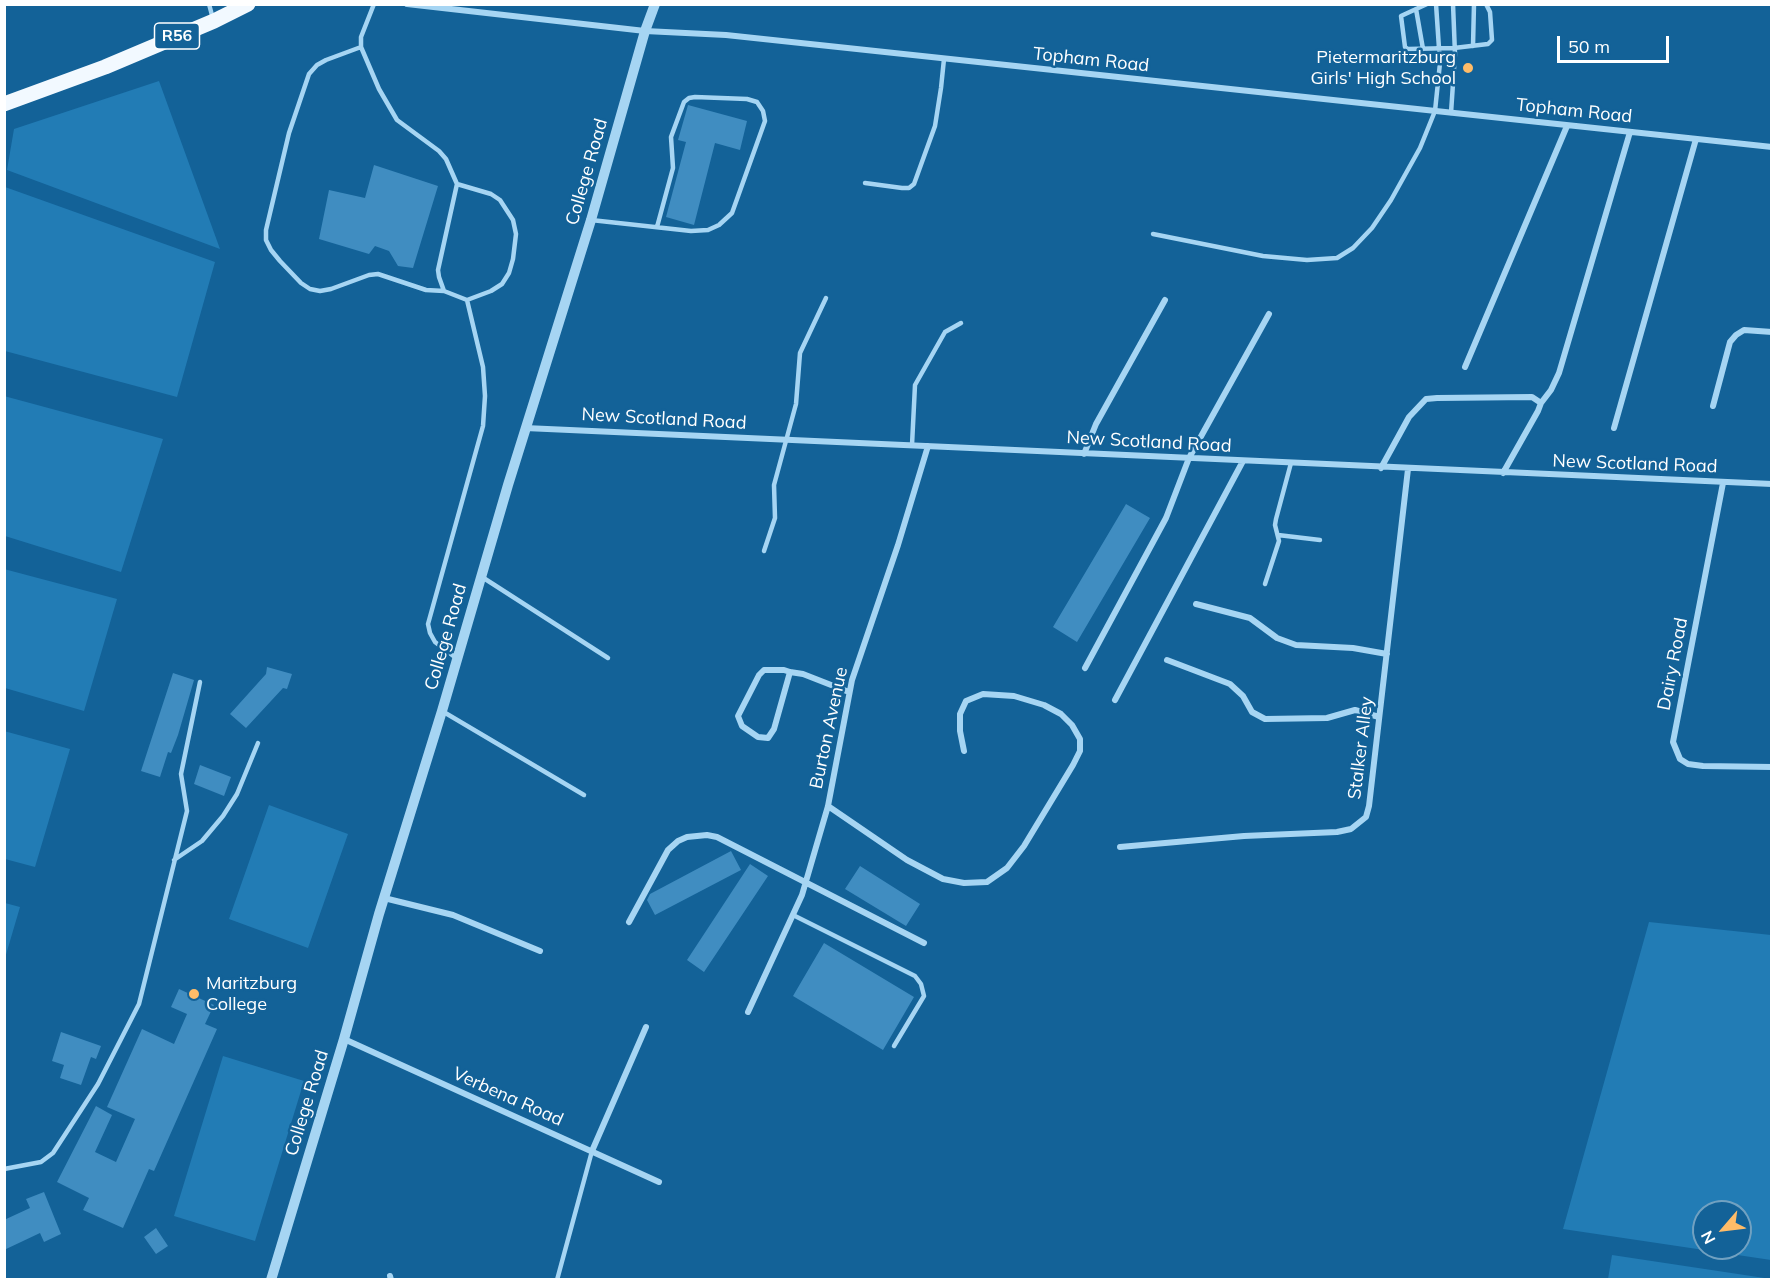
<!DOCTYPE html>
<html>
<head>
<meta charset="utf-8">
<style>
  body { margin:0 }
  #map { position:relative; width:1776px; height:1284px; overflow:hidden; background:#136298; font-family:Mulish,sans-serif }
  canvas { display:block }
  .frame { position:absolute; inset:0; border:6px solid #fff; pointer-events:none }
  .north { position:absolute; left:1692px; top:1200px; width:60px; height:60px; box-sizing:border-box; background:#136298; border:2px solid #71a1c1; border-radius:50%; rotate:242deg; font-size:16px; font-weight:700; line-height:24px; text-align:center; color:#fff }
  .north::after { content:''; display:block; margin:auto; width:21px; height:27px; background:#ffbc68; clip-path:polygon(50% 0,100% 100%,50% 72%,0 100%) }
  .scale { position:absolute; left:1557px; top:36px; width:112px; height:27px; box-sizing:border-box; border:3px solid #fff; border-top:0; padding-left:8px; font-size:18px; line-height:21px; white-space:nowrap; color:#fff; -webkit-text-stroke:4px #136298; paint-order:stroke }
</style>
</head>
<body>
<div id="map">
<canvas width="1776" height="1284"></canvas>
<div class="frame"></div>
<div class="north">N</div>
<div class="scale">50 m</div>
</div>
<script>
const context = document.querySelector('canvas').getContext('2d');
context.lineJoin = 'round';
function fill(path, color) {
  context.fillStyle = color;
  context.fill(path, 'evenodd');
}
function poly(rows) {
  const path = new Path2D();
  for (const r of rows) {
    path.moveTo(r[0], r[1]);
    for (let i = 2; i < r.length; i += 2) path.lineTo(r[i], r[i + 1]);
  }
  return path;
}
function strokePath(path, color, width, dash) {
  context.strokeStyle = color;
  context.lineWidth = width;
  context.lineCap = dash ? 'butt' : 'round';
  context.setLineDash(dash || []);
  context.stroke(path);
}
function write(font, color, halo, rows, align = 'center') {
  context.font = font + ' Mulish,sans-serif';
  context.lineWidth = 5;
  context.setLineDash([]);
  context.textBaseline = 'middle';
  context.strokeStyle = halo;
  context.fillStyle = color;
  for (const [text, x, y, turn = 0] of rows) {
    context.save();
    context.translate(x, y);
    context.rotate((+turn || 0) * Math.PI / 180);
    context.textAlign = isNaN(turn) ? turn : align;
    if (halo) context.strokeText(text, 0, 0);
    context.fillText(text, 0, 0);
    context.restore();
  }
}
fill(poly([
  [159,81,220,249,7,170,14,129],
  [5,187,215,262,177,397,5,351],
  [4,396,163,439,121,572,5,536],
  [4,569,117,599,84,711,5,688],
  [4,731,70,749,35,867,5,859],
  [269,805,348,834,308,948,229,919],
  [5,903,20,907,5,958,4,903],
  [1649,922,1771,935,1771,1260,1563,1229],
  [1704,1212,1740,1212,1740,1248,1704,1248],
  [223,1056,304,1081,255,1241,174,1216],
  [1612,1255,1771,1279,1608,1279]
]), '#227cb5');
fill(poly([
  [688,105,747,121,740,150,715,143,694,225,666,217,686,142,678,140],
  [374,165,438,186,413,268,398,266,389,251,375,246,369,254,319,239,329,190,365,198],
  [1126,504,1150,518,1077,642,1053,627],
  [267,667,292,674,287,689,283,688,246,728,230,714,266,674],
  [173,673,194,680,178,735,171,753,168,752,160,777,141,771],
  [200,765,231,777,224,796,194,784],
  [731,851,741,870,655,915,647,900,650,894],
  [750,864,768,876,704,972,687,960],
  [860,866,920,904,906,926,845,889],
  [824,943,914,997,883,1050,793,996],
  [179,989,214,1005,205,1024,217,1029,154,1171,149,1169,123,1228,83,1210,89,1198,57,1182,96,1106,112,1115,95,1152,116,1162,135,1119,107,1107,142,1029,174,1044,187,1014,171,1007],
  [61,1032,101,1046,96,1059,91,1057,81,1085,60,1078,64,1065,52,1061],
  [44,1192,61,1234,44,1242,40,1233,4,1250,4,1220,30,1208,26,1199],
  [156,1228,168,1246,156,1254,144,1237]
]), '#408dc1');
strokePath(poly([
  [209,4,213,19],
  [374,4,361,37,361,47,379,89,397,120,439,151,446,159,457,184,438,270,439,277,444,291,467,300,483,367,485,396,483,426,428,624,430,633,435,642,456,658],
  [1427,4,1401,16,1405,47,1408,49,1454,48,1488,44,1492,40,1490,12,1486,4],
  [1416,9,1423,49],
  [1473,46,1474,4],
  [361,47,326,60,317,65,309,74,289,133,266,230,266,240,271,250,280,261,301,283,310,289,320,291,331,289,369,275,378,274,426,290,444,291],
  [1451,113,1455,54,1453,4],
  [865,183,902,188,909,188,914,184,935,126,941,88,944,59],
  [457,184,491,194,500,200,513,220,516,234,513,259,509,273,502,284,491,291,467,300],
  [591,220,691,231,708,230,719,225,732,213,765,121,763,111,757,102,747,99,695,97,689,98,684,102,671,137,673,168,657,227],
  [1153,234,1263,256,1307,260,1337,258,1353,248,1372,228,1391,200,1420,148,1435,111,1440,63,1436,4],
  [912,445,915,385,945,332,961,323],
  [1278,535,1320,540],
  [764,551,775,518,774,485,796,404,800,353,826,298],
  [482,577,608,658],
  [1265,584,1279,541,1275,525,1276,519,1291,463],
  [442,711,584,795],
  [174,860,202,841,223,816,237,794,258,743],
  [793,915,915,976,921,984,924,996,894,1046],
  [4,1169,41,1162,53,1153,98,1084,139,1004,187,811,181,774,200,682],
  [557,1280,592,1151]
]), '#a6d5f3', 4.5);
strokePath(poly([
  [407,4,645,31,726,35,1772,147],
  [1465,367,1567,126],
  [1541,403,1551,390,1559,373,1630,132],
  [1713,406,1730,342,1736,335,1744,330,1772,332],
  [525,428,1772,484],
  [1614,428,1696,139],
  [1084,454,1096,424,1165,300],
  [1381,468,1409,417,1426,399,1437,398,1532,397,1541,403,1538,411,1503,473],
  [1723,483,1673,742,1680,759,1688,764,1703,766,1772,767],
  [1196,604,1250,618,1277,638,1296,645,1353,648,1387,654],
  [1167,660,1230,684,1243,696,1252,712,1265,719,1327,718,1355,710,1379,717],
  [1085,668,1166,518,1189,458,1269,314],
  [790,672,774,729,768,738,758,737,742,726,738,716,759,675,764,670,784,670,790,672,803,674,849,692],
  [1115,700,1243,461],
  [828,806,907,860,943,879,964,883,987,882,1007,868,1024,846,1073,765,1080,751,1080,739,1072,725,1061,714,1044,705,1014,696,983,694,966,701,960,714,960,731,964,751],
  [1120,847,1244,836,1337,832,1351,829,1366,817,1369,806,1408,469],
  [384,898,453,915,540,951],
  [629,922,668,850,678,841,687,837,707,835,717,837,924,943],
  [748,1012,802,895,828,806,852,680,898,545,928,446],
  [344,1039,659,1182],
  [592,1151,646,1027],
  [390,1276,391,1280]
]), '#a6d5f3', 6);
strokePath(poly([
  [271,1280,344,1039,379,914,442,711,508,485,591,220,645,31,655,4]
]), '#a6d5f3', 10);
strokePath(poly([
  [4,104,105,67,214,21,248,4]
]), '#f2f9ff', 15);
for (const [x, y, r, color] of [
  [1468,68,6,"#ffbc68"],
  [194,994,6,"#ffbc68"]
]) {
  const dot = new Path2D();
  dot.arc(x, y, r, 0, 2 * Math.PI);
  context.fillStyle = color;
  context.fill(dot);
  strokePath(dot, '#136298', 2);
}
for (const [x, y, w] of [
  [177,36,45]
]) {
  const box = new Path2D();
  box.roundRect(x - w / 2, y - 13, w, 26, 4.5);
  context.fillStyle = '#136298';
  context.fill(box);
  strokePath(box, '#fff', 1.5);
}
write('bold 16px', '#fff', null, [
  ["R56",177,36]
]);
write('18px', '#fff', '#136298', [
  ["Pietermaritzburg",1456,58],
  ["Girls' High School",1456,79],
  ["Maritzburg",206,984,"left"],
  ["College",206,1005,"left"]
], 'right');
write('18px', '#fff', '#136298', [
  ["Topham Road",1091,60,6],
  ["Topham Road",1574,111,6],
  ["College Road",587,172,-74],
  ["New Scotland Road",664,419,3],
  ["New Scotland Road",1149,442,3],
  ["New Scotland Road",1635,464,2],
  ["College Road",446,637,-74],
  ["Dairy Road",1673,664,-79],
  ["Burton Avenue",829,728,-78],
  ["Stalker Alley",1361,748,-83],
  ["Verbena Road",508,1097,24],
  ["College Road",307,1103,-73]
]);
</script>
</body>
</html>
